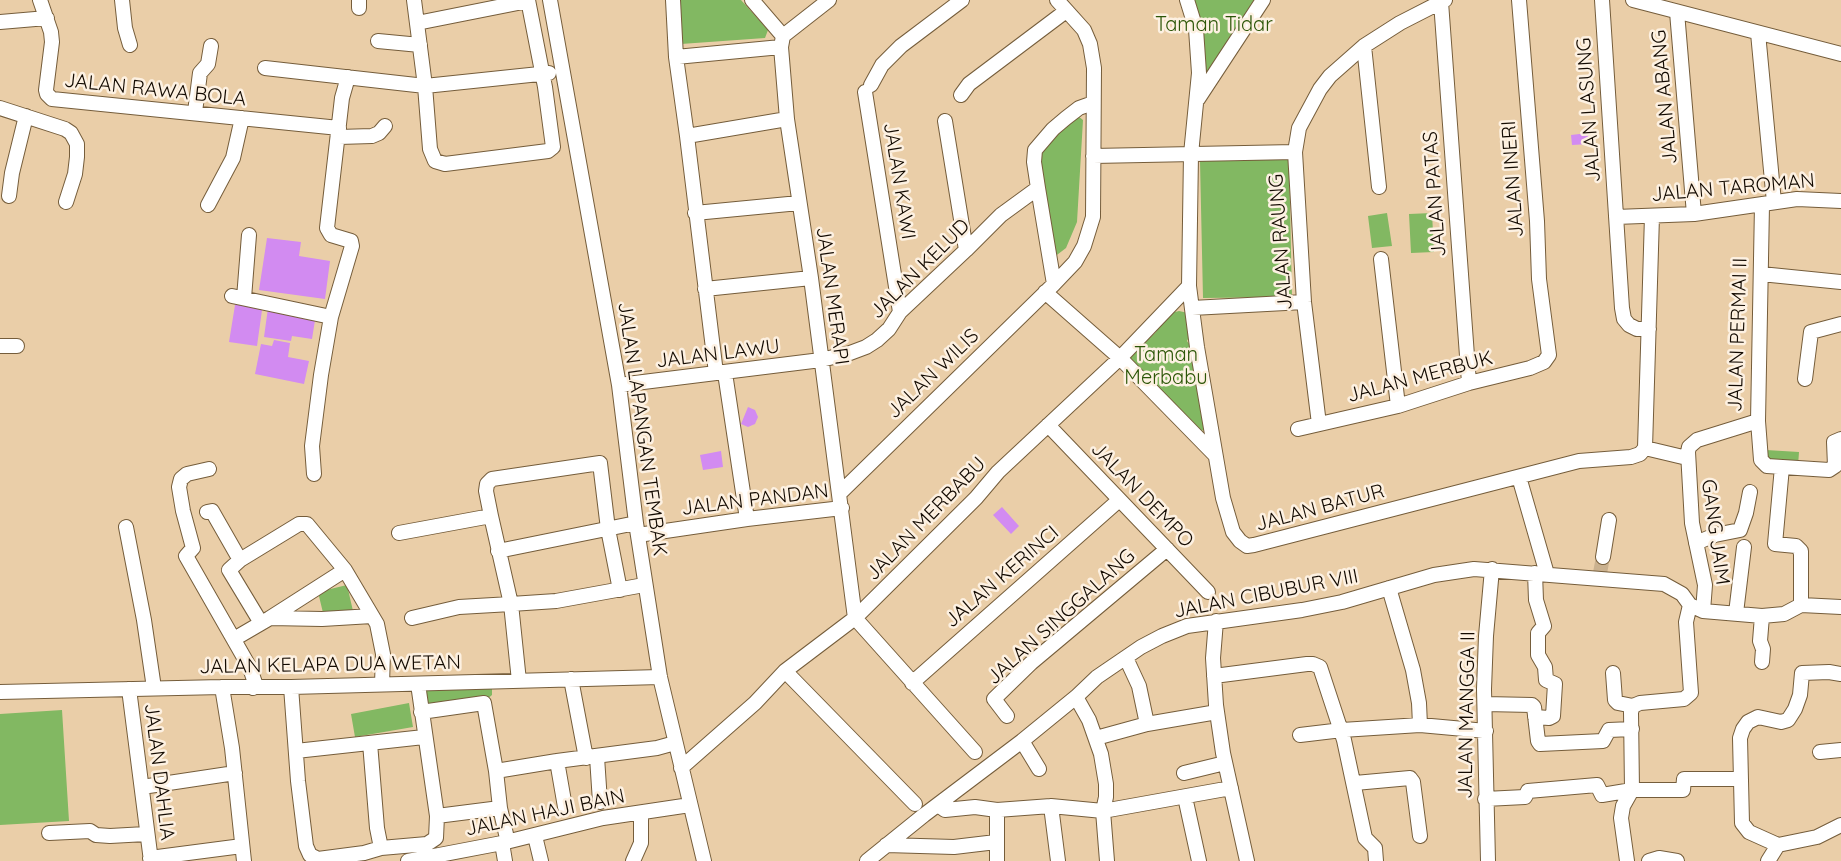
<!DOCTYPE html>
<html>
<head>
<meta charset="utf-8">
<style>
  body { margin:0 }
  canvas { display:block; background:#eacea8 }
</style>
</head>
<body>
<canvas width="1841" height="861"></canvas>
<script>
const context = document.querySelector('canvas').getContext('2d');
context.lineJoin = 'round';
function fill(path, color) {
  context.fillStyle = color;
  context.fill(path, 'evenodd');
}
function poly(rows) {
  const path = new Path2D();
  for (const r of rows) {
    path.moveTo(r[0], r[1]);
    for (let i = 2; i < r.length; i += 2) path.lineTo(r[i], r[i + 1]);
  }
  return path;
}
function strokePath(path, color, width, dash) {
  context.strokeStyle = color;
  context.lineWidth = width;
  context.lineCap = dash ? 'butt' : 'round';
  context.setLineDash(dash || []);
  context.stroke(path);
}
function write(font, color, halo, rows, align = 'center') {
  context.font = font + ' Quicksand,sans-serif';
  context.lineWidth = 5;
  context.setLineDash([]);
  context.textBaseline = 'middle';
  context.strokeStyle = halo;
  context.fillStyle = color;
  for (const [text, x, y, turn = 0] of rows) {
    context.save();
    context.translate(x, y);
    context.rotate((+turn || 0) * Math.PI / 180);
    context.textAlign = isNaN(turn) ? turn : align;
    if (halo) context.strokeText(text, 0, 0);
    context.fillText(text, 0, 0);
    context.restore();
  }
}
fill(poly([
  [680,0,741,0,768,30,765,38,681,44],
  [1186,0,1258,0,1206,78],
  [1072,111,1083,120,1077,222,1066,248,1049,261,1032,149],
  [1289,159,1292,297,1203,298,1200,161],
  [1387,213,1392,246,1372,248,1368,216],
  [1432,213,1434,252,1411,253,1409,214],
  [1179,311,1188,313,1191,333,1187,341,1193,349,1206,430,1190,432,1124,367,1135,351,1155,333,1171,313],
  [1766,450,1799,452,1798,466,1765,464],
  [347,585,353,611,324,617,318,592],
  [492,686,492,695,485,701,428,705,421,687],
  [409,703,413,727,355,737,351,714],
  [62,710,69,821,0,825,0,714]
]), '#82b862');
fill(poly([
  [1588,133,1589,144,1572,145,1571,135],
  [267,238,301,242,299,256,330,261,325,299,259,290],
  [236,299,263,303,257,346,229,342],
  [268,308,316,314,312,339,292,336,291,341,264,337],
  [274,340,290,343,288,357,309,361,304,384,255,374,261,344,272,346],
  [748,407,755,410,758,417,755,424,748,427,741,424],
  [721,451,723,467,703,470,700,455],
  [1002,507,1019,526,1011,534,993,515]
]), '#d28bf1');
strokePath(poly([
  [1600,573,1603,557]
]), '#cab18f', 14, [14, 7]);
const minor = poly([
  [40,0,51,32,52,42,46,90,47,94,52,99,339,128],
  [122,0,125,28,130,45],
  [414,0,425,86,430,149,435,161,445,164,548,151,553,147,545,87,528,0],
  [550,0,619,385,636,523,660,677,704,861],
  [673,0,676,57,687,136,716,373],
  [752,0,783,36],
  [829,0,783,36,781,47,787,119,811,278,855,618,975,752],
  [1187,0,1196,29,1199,73,1191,154,1189,286,1197,347,1223,498,1233,532,1240,541,1247,546,1254,545,1579,461,1631,457,1640,454,1645,448],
  [1602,0,1622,308,1624,319,1629,325,1637,329,1649,329],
  [1633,0,1841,54],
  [1441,2,1469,383],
  [359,8,359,0],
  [1677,12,1694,214],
  [0,22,47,18],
  [417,23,528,1],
  [1758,33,1774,202],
  [378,41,420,45],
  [1364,46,1379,187],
  [676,57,781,47],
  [265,68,425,86,549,73],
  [871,85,882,65,901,46,962,0],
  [865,92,900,312],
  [961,95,969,84,1066,11],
  [1198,99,1263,0],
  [0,108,65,129,71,133,77,144,77,157,75,174,66,202],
  [195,112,200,73,208,64,211,46],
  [945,121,966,250],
  [687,136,787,119],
  [339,137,372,136,379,133,385,126],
  [1093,156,1295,152],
  [9,196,12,173,26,116],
  [208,205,233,158,242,118],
  [1762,205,1758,421,1761,460,1767,466,1829,470,1835,466,1834,442,1841,439],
  [695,213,799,203],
  [1616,217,1694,214,1797,199,1841,201],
  [1381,259,1398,406],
  [1761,274,1841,282],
  [1054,284,1038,188,1034,162,1035,150,1053,129,1066,118,1079,108,1093,103],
  [705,289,811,278],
  [1045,292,1120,358,1215,455],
  [232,296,331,317],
  [244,298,249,235],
  [1192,308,1304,302],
  [0,346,17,346],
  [725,373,747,519],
  [1805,379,1811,332,1841,324],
  [619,385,821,360,850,353,866,347,877,340,889,329,900,312,966,250,1001,215,1038,188],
  [1319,424,1304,302,1295,152,1299,128,1320,89,1330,76,1364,46,1400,23,1445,0],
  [1048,425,1208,592],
  [1298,429,1398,406,1469,383,1530,368,1544,362,1549,355,1539,279,1537,221,1519,0],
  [1645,448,1652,216],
  [1645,448,1687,458],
  [1782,467,1775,544,1796,546,1801,551,1801,605],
  [209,469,187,474,181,479,179,487,183,511,193,548,186,556,250,668,255,683,253,688],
  [314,474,312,446,321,375,331,317,352,246,351,241,331,235,327,228,342,98,348,77],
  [1519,477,1547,574],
  [840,493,1054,284,1075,262,1084,246,1093,217,1094,68,1090,44,1084,30,1057,0],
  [207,512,212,511,240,560],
  [491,516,486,491,487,484,492,479,600,463,608,529,620,590],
  [126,527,144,620,154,688],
  [399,533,491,516,511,604,556,601,644,585],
  [638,535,747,519,842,508],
  [1696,543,1715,535,1740,530,1746,513,1750,492],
  [498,551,636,523],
  [1603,557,1609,520],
  [1389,588,1413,670,1419,703,1420,725],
  [1703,611,1705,585,1692,523,1688,452,1689,447,1697,440,1758,421],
  [1736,613,1744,547],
  [270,618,345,570],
  [412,618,459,607,511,604,519,681],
  [1216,621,1213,658,1216,705,1223,753,1247,861],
  [261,623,229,570,240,560,299,524,307,524,345,570,377,624,383,654,382,684],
  [234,639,270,618,322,619,372,616],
  [1126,658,1139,686,1147,724],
  [1762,662,1763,649,1760,641,1762,616],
  [785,671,915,804],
  [1613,673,1615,700,1618,703,1633,706],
  [1214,676,1307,664,1313,664,1320,667,1344,740,1365,838,1375,848,1376,861],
  [571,679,586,758],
  [912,683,1118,501],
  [222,687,232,748,244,861],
  [291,687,298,781,306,846,310,855,318,859,364,853,381,848,427,844,436,838,437,816,418,684],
  [129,689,151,861],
  [0,692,222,687,291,687,660,677],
  [1076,697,1089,720,1101,754,1106,784,1106,797,1103,811,1107,861],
  [1485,704,1532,705,1534,707,1538,741,1540,744,1603,741,1609,730,1632,729],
  [421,712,484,703,496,771,500,808,506,834],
  [1007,716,994,699,1031,663,1167,549],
  [1535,717,1549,718,1553,716,1555,684,1546,680,1545,667,1538,655,1538,633,1544,626,1536,600,1535,573],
  [1300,735,1342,730,1420,725,1486,731],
  [1096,738,1147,724,1217,712],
  [1022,741,1039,769],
  [370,743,377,828,381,848],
  [296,751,424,737],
  [1820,752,1841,750],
  [597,757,600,802],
  [557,761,565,807],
  [681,768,755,703,785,671,855,618,976,498,998,472,1120,358,1189,286],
  [496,771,557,761,657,748,675,743],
  [1184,773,1225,763],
  [1355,783,1410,778,1413,782,1420,836],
  [142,787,235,773],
  [1185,797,1199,861],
  [1485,799,1525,797,1528,791,1597,785,1602,795,1632,790,1683,790,1684,779,1741,779],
  [938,805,945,810,975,807,997,810,1051,806,1103,811,1231,788],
  [1051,806,1058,861],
  [997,810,997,861],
  [437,816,500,808],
  [49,833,90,831,96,835,110,836,146,834],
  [535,836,541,861],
  [502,843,505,861],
  [886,845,954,847,996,842],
  [1778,845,1749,832,1742,823,1740,738,1743,729,1748,722,1758,717,1781,722,1788,720,1795,709,1800,695,1802,673,1829,672,1841,674],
  [150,858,242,846],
  [408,861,502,843,603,818,690,805],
  [633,861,641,843,641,813],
  [867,861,924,815,1022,741,1076,697,1097,677,1141,647,1162,636,1187,626,1302,610,1342,602,1434,575,1474,569,1664,584,1682,594,1690,605,1703,611,1762,616,1784,614,1801,605,1841,607],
  [1488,861,1484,689,1486,636,1492,569],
  [1627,861,1621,818,1623,806,1632,790,1631,712,1633,706,1640,703,1684,699,1691,693,1686,622,1690,605],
  [1649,861,1659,858,1677,861],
  [1768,861,1778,845,1817,837,1841,825]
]);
strokePath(minor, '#755d3b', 16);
strokePath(minor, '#fff', 14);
write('20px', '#2c5607', '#fdf1e2', [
  ["Taman Tidar",1214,25],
  ["Taman",1166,355],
  ["Merbabu",1166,378]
]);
write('20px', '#130a01', '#fdf1e2', [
  ["JALAN RAWA BOLA",155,90,6],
  ["JALAN ABANG",1665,97,-95],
  ["JALAN LASUNG",1589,110,-94],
  ["JALAN INERI",1513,179,-94],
  ["JALAN KAWI",899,181,81],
  ["JALAN TAROMAN",1733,188,-5],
  ["JALAN PATAS",1435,194,-94],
  ["JALAN RAUNG",1281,242,-94],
  ["JALAN KELUD",920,269,-45],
  ["JALAN MERAPI",832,296,82],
  ["JALAN PERMAI II",1738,335,-88],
  ["JALAN LAWU",718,354,-7],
  ["JALAN WILIS",933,374,-44],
  ["JALAN MERBUK",1420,377,-15],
  ["JALAN LAPANGAN TEMBAK",642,429,82],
  ["JALAN DEMPO",1142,495,46],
  ["JALAN PANDAN",755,500,-7],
  ["JALAN BATUR",1320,508,-15],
  ["JALAN MERBABU",926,519,-46],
  ["GANG JAIM",1715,532,82],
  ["JALAN KERINCI",1002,577,-41],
  ["JALAN CIBUBUR VIII",1266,594,-11],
  ["JALAN SINGGALANG",1061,617,-42],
  ["JALAN KELAPA DUA WETAN",330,665,-1],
  ["JALAN MANGGA II",1467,715,-89],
  ["JALAN DAHLIA",159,772,83],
  ["JALAN HAJI BAIN",545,813,-12]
]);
</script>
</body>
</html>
